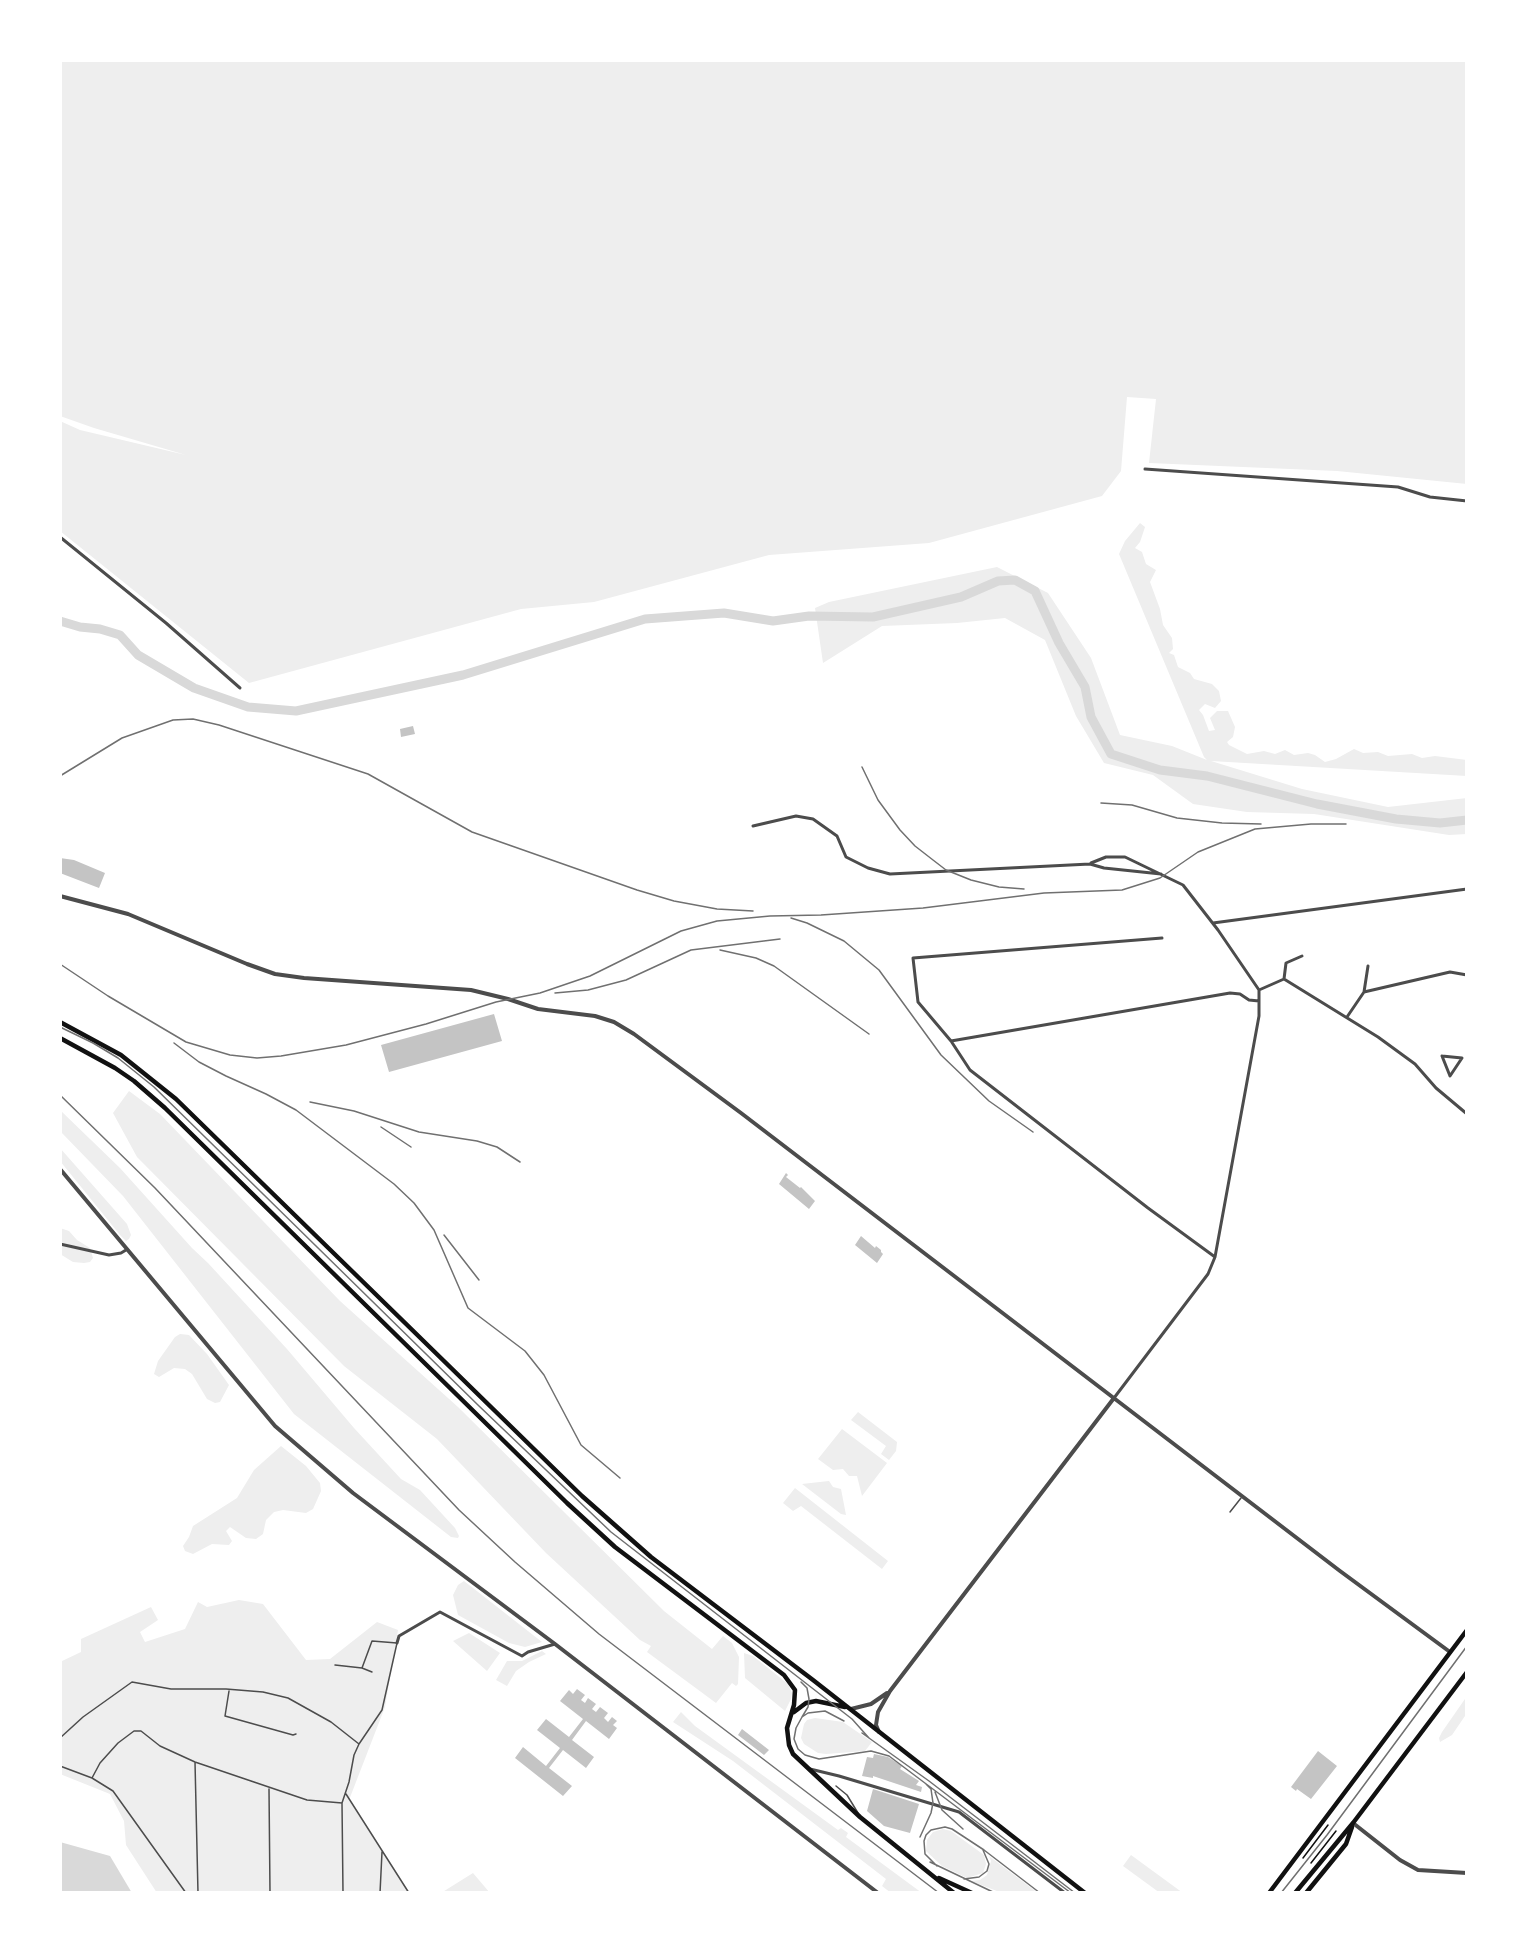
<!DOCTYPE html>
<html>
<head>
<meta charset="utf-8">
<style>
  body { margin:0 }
  #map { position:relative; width:1527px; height:1953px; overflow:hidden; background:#fff; font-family:Inter,sans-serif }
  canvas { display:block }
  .frame { position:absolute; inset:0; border:62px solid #fff; pointer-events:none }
</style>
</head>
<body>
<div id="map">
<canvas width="1527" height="1953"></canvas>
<div class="frame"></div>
</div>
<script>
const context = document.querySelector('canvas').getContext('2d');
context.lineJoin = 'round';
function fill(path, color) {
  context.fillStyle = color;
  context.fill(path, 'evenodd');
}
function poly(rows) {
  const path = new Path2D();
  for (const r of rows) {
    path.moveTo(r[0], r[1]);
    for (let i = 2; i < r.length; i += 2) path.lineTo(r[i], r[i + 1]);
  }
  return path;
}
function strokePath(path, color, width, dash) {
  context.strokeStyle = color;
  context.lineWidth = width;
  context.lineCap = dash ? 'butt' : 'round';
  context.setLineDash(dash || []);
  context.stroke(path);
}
fill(poly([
  [60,60,1467,60,1467,484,1337,471,1149,463,1156,399,1127,397,1121,471,1102,496,929,543,769,555,594,602,521,609,249,683,60,531,60,421,80,430,186,455,94,428,60,416],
  [1140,523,1145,527,1140,542,1135,548,1142,552,1146,564,1156,570,1150,582,1160,609,1163,625,1172,638,1173,649,1169,653,1174,655,1178,667,1190,673,1194,679,1212,684,1219,691,1221,701,1215,708,1205,704,1199,710,1203,715,1209,731,1215,730,1210,718,1217,711,1228,711,1235,727,1233,737,1227,742,1229,745,1247,754,1264,751,1275,754,1285,750,1294,755,1308,753,1315,755,1325,762,1336,759,1354,749,1363,753,1378,752,1388,756,1412,754,1422,758,1435,756,1467,760,1467,776,1211,761,1302,789,1388,807,1467,798,1467,834,1449,835,1314,814,1247,812,1193,804,1153,775,1104,763,1076,716,1045,640,1005,618,957,623,882,626,823,663,815,608,829,602,997,567,1048,593,1091,658,1120,735,1172,746,1207,760,1204,757,1119,554,1125,541],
  [129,1091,160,1114,340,1301,458,1407,664,1611,712,1649,723,1636,732,1643,739,1657,738,1684,736,1686,732,1683,716,1703,647,1652,651,1646,640,1640,546,1553,437,1439,344,1366,137,1157,113,1113],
  [60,1110,120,1168,192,1248,208,1263,287,1349,354,1428,401,1479,420,1490,455,1528,459,1536,458,1538,451,1537,294,1414,123,1196,60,1131],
  [60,1148,127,1224,131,1235,129,1239,126,1241,120,1235,60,1161],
  [60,1228,69,1231,77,1240,90,1248,93,1258,90,1262,84,1263,73,1262,60,1254],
  [180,1334,189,1335,207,1354,229,1385,220,1402,215,1403,207,1399,192,1374,185,1369,174,1368,159,1377,154,1374,158,1361,175,1337],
  [858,1412,897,1442,896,1451,889,1460,881,1454,886,1446,851,1420],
  [842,1429,887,1463,862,1496,857,1476,849,1476,843,1469,833,1470,818,1459],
  [281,1446,306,1466,320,1483,321,1491,313,1509,306,1513,283,1510,274,1512,266,1520,263,1534,256,1539,246,1538,230,1527,226,1531,232,1541,229,1545,212,1544,193,1554,185,1551,183,1546,189,1537,193,1526,237,1498,254,1470],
  [829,1481,833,1487,841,1489,846,1515,841,1514,802,1484],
  [795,1488,888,1561,882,1569,801,1506,793,1511,783,1503],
  [464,1581,542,1642,525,1647,509,1643,458,1615,453,1595,458,1585],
  [239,1600,263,1604,306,1660,330,1659,377,1622,398,1630,385,1707,349,1800,409,1893,157,1893,126,1845,124,1821,110,1794,60,1774,60,1662,81,1652,81,1639,151,1607,158,1620,140,1632,145,1642,185,1629,198,1602,207,1607],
  [469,1633,500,1653,487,1671,453,1641],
  [542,1651,546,1654,529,1662,516,1671,507,1686,496,1680,507,1661,522,1661],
  [744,1653,753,1656,788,1684,792,1693,791,1699,785,1711,745,1678],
  [1467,1696,1467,1713,1452,1735,1440,1742,1439,1738,1442,1732],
  [681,1712,695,1726,838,1830,841,1828,848,1833,846,1837,922,1893,891,1893,882,1886,886,1879,733,1761,673,1722],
  [815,1718,843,1722,872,1742,865,1751,826,1754,818,1753,804,1744,801,1738,804,1724,807,1720],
  [943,1829,951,1831,984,1855,986,1864,983,1873,967,1878,942,1866,926,1851,927,1840,933,1832],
  [1131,1855,1183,1893,1160,1893,1123,1866],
  [989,1856,1038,1893,1002,1893,971,1881,980,1880,987,1875,991,1861],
  [473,1873,490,1893,441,1893]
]), '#eee');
fill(poly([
  [60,1842,110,1856,132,1893,60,1893]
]), '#d9d9d9');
strokePath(poly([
  [60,621,80,627,100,629,120,635,138,655,194,688,248,707,296,711,463,675,645,619,724,613,773,621,809,616,873,617,961,597,998,581,1015,580,1035,591,1059,643,1085,687,1091,717,1111,754,1160,770,1207,776,1317,804,1396,819,1440,823,1467,820]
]), '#d9d9d9', 9);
fill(poly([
  [413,726,415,734,401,737,400,729],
  [60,858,74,860,105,873,99,888,60,873],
  [494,1014,502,1041,389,1072,381,1045],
  [786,1173,788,1175,786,1177,800,1188,801,1187,815,1201,809,1209,779,1184],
  [861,1236,875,1248,876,1246,881,1250,881,1252,883,1254,877,1263,855,1245],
  [577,1689,585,1695,581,1700,585,1703,588,1698,596,1704,592,1709,596,1712,600,1707,608,1713,604,1718,608,1722,612,1717,617,1721,613,1725,617,1728,609,1739,586,1721,572,1740,594,1757,586,1768,563,1750,549,1768,572,1786,563,1796,515,1758,523,1747,546,1766,560,1748,537,1730,546,1719,569,1737,583,1719,560,1701,569,1690,573,1694],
  [742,1729,769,1750,764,1755,738,1735],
  [1318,1751,1337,1766,1311,1799,1297,1789,1296,1791,1291,1787],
  [874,1754,888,1757,902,1766,900,1769,919,1781,916,1785,922,1787,921,1792,873,1776,873,1778,862,1776,867,1757,873,1758],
  [873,1789,919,1804,910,1833,884,1826,867,1811]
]), '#c4c4c4');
strokePath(poly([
  [1303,1858,1328,1825],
  [1311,1863,1336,1831]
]), '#111', 1.5);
strokePath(poly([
  [1230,1512,1241,1498],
  [335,1665,362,1668,372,1672],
  [229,1691,225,1716,293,1735,296,1734],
  [60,1738,83,1717,132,1682,171,1689,226,1689,263,1692,288,1698,331,1722,359,1744],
  [60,1753,60,1755],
  [195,1762,198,1893],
  [60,1766,92,1778,113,1791,186,1893],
  [92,1778,100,1763,118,1743,134,1731,141,1731,160,1746,195,1762,307,1800,342,1803],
  [836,1786,847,1795,858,1813],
  [269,1789,270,1893],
  [346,1794,409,1893],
  [343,1893,342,1803,349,1782,354,1755,359,1744,382,1710,397,1643,372,1641,362,1668],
  [380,1893,382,1852]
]), '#4c4c4c', 1.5);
strokePath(poly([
  [1145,469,1398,487,1430,497,1467,501],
  [60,537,166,623,240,688],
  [753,826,796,816,813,819,837,836,846,857,868,868,890,874,1090,864,1104,868,1161,874],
  [1091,863,1106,857,1125,857,1183,885,1218,930,1259,990],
  [1213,923,1467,889],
  [1162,938,913,958,918,1002,951,1041,970,1070,1148,1208,1215,1257],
  [1284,979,1286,963,1302,956],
  [1259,990,1284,979,1378,1037,1415,1064,1436,1088,1467,1114],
  [1364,992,1368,966],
  [1347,1017,1364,992,1450,972,1467,975],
  [951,1041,1230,993,1240,994,1249,1000,1259,1001],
  [1442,1056,1462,1058,1450,1076,1442,1056],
  [60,1244,109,1255,121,1253,126,1250],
  [1114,1398,1208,1274,1215,1257,1259,1016,1259,990],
  [397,1643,399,1636,440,1612,522,1656,528,1652,555,1644],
  [810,1769,839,1776,959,1812,1065,1893]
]), '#4c4c4c', 3);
strokePath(poly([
  [60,896,128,914,247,964,275,974,304,978,471,990,508,999,538,1009,595,1016,614,1022,634,1034,741,1113,1340,1571,1450,1652],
  [60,1169,275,1426,353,1493,555,1644,878,1893],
  [851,1709,871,1704,887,1693],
  [879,1732,876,1725,878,1712,890,1691,1114,1398],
  [1353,1823,1400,1860,1418,1870,1467,1873]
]), '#4c4c4c', 4);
strokePath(poly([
  [60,1022,121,1055,176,1099,582,1496,651,1557,813,1680,1085,1893],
  [60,1038,115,1068,134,1081,165,1108,567,1503,615,1547,784,1675,795,1690,794,1705,787,1728,789,1745,793,1754,860,1817,954,1893],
  [794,1712,806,1703,816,1701,845,1707],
  [939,1878,972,1893],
  [1269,1893,1467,1630],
  [1295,1893,1353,1823,1467,1672],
  [1306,1893,1346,1844,1352,1827]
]), '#111', 4.5);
strokePath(poly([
  [60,1027,93,1043,118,1058,154,1087,479,1406,611,1532,852,1719,869,1738],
  [801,1682,807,1688,809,1699,808,1707,802,1717],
  [844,1721,825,1711,808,1713,802,1717,796,1728,794,1739,798,1749,805,1755,819,1759,871,1751,889,1756,1071,1893],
  [862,1733,929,1781,1075,1893],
  [935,1792,942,1810,963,1829],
  [920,1837,931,1813,933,1803,931,1789,926,1784],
  [930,1862,995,1893],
  [937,1866,925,1854,924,1841,926,1835,931,1830,945,1827,952,1829,984,1850,1040,1893],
  [964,1879,979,1877,987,1871,989,1864,983,1850],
  [1281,1893,1327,1835,1467,1646]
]), '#707070', 1.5);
strokePath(poly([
  [862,767,878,800,900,830,915,846,933,860,946,870,971,880,999,887,1024,889],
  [60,776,122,738,173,720,193,719,219,725,368,774,472,832,637,890,674,901,717,909,753,911],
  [1101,803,1132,805,1177,818,1222,823,1261,824],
  [791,918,807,923,844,941,879,970,941,1055,989,1101,1033,1132],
  [720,950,756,958,774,966,869,1034],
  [60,964,108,996,186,1042,230,1055,257,1058,281,1056,346,1045,426,1024,496,1002,540,993,590,976,681,931,717,921,770,916,821,915,923,908,1044,893,1122,890,1160,878,1198,852,1255,829,1311,824,1346,824],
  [555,993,588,990,626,980,691,950,780,939],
  [174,1043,199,1062,226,1076,266,1094,296,1110,394,1184,414,1203,434,1230,468,1308,525,1351,544,1375,581,1445,620,1478],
  [60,1095,155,1188,459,1510,515,1562,599,1634,939,1893],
  [310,1102,354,1111,419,1132,477,1141,497,1147,520,1162],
  [381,1127,411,1147],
  [444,1235,479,1280]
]), '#707070', 1.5);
</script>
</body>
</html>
